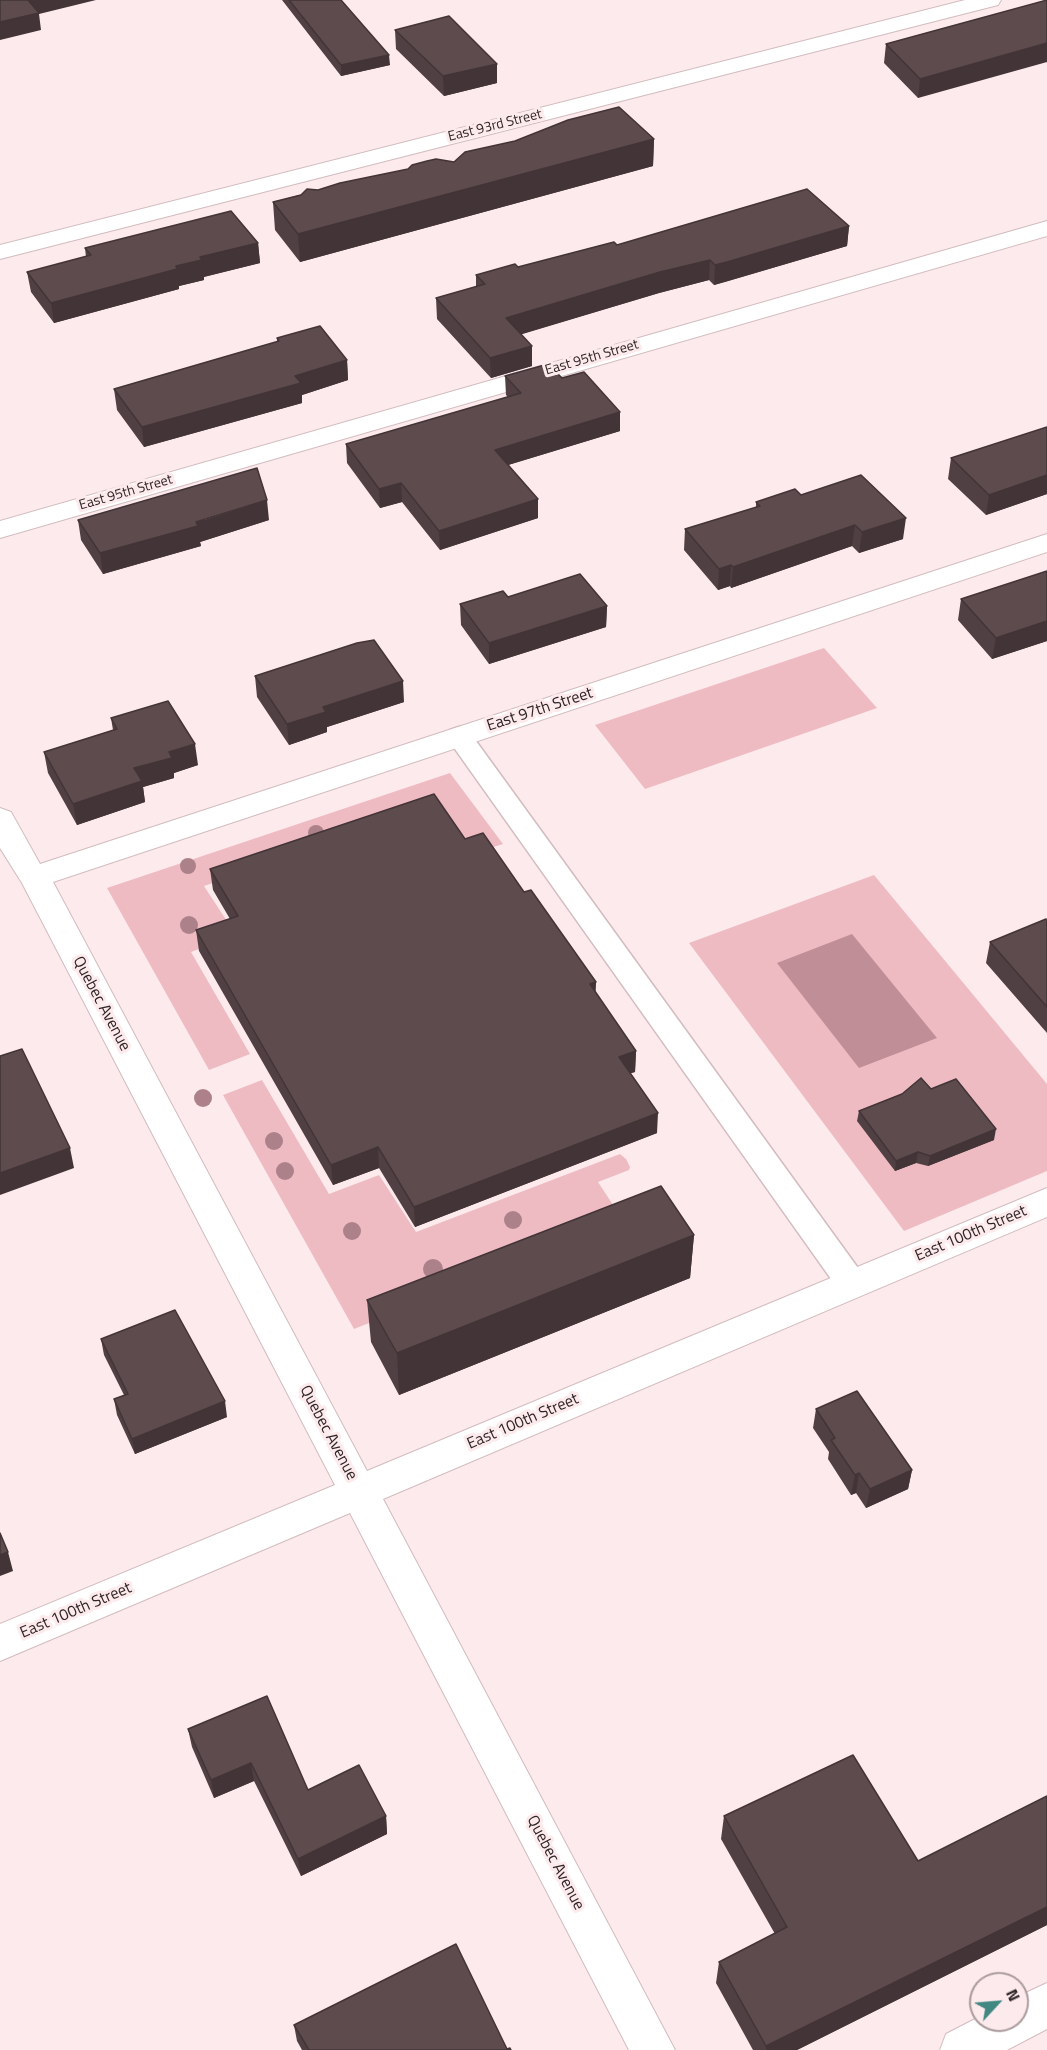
<!DOCTYPE html>
<html>
<head>
<meta charset="utf-8">
<style>
  body { margin:0 }
  #map { position:relative; width:1047px; height:2050px; overflow:hidden; background:#fdeaec; font-family:"Titillium Web",sans-serif }
  canvas { display:block }
  .north { position:absolute; left:969px; top:1972px; width:60px; height:60px; box-sizing:border-box; background:#fdeaec; border:2px solid #aa9b9d; border-radius:50%; rotate:64deg; font-size:16px; font-weight:700; line-height:24px; text-align:center; color:#2e2526 }
  .north::after { content:''; display:block; margin:auto; width:21px; height:27px; background:#418882; clip-path:polygon(50% 0,100% 100%,50% 72%,0 100%) }
</style>
</head>
<body>
<div id="map">
<canvas width="1047" height="2050"></canvas>
<div class="north">N</div>
</div>
<script>
const context = document.querySelector('canvas').getContext('2d');
context.lineJoin = 'round';
function fill(path, color) {
  context.fillStyle = color;
  context.fill(path, 'evenodd');
}
function poly(rows) {
  const path = new Path2D();
  for (const r of rows) {
    path.moveTo(r[0], r[1]);
    for (let i = 2; i < r.length; i += 2) path.lineTo(r[i], r[i + 1]);
  }
  return path;
}
function strokePath(path, color, width, dash) {
  context.strokeStyle = color;
  context.lineWidth = width;
  context.lineCap = dash ? 'butt' : 'round';
  context.setLineDash(dash || []);
  context.stroke(path);
}
function write(font, color, halo, rows, align = 'center') {
  context.font = font + ' "Titillium Web",sans-serif';
  context.lineWidth = 6;
  context.setLineDash([]);
  context.textBaseline = 'middle';
  context.strokeStyle = halo;
  context.fillStyle = color;
  for (const [text, x, y, turn = 0] of rows) {
    context.save();
    context.translate(x, y);
    context.rotate((+turn || 0) * Math.PI / 180);
    context.textAlign = isNaN(turn) ? turn : align;
    if (halo) context.strokeText(text, 0, 0);
    context.fillText(text, 0, 0);
    context.restore();
  }
}
fill(poly([
  [824,648,877,708,645,789,595,725],
  [450,773,503,844,468,855,436,808,204,886,236,935,191,952,250,1054,209,1070,107,888],
  [874,875,1047,1084,1047,1171,904,1231,689,943],
  [262,1080,329,1194,379,1175,416,1232,620,1154,626,1159,630,1167,629,1170,598,1182,617,1211,661,1206,354,1329,223,1095]
]), '#efbbc3');
fill(poly([
  [852,934,937,1038,859,1068,777,963]
]), '#c08e96');
const lane = poly([
  [459,727,468,730,863,1275,868,1284,863,1293,852,1297,841,1293,450,742,446,736,450,730,459,727]
]);
const street = poly([
  [965,0,1001,0,998,5,0,259,0,245,965,0],
  [1047,221,1047,236,0,538,0,521,1047,221],
  [1047,534,1047,552,53,882,367,1471,1047,1188,1047,1217,383,1499,675,2050,629,2050,350,1513,0,1661,0,1624,335,1485,22,883,0,848,0,808,11,812,40,864,1047,534],
  [1047,1983,1047,2029,1007,2050,940,2050,946,2034,981,2016,981,2020,1017,2020,1017,1997,1047,1983]
]);
strokePath(lane, '#d2bcbf', 3);
strokePath(street, '#d2bcbf', 2);
fill(lane, '#fff');
fill(street, '#fff');
context.fillStyle = '#ad818a';
for (const [x, y, r] of [
  [316,833,8],
  [188,866,8],
  [189,925,9],
  [203,1098,9],
  [274,1141,9],
  [285,1171,9],
  [513,1220,9],
  [352,1231,9],
  [433,1269,10]
]) {
  context.beginPath();
  context.arc(x, y, r, 0, 2 * Math.PI);
  context.fill();
}
fill(poly([
  [282,0,341,0,390,65,341,76],
  [1047,0,918,98,884,63,886,44],
  [395,30,497,83,444,96,396,49],
  [654,139,653,166,300,262,275,230,273,202,318,190,454,162],
  [849,226,847,246,725,282,714,285,709,280,659,293,521,334,532,346,532,366,491,378,437,319,436,298,476,287,476,275,518,267,617,245],
  [258,243,260,263,203,277,204,280,179,286,179,289,54,323,31,292,27,272,86,257,85,248],
  [277,338,347,360,348,380,302,395,302,403,144,447,117,410,114,389,277,342],
  [505,376,562,378,620,431,508,465,538,518,440,550,402,502,380,508,347,463,346,444,508,397,506,395],
  [1047,427,1047,494,986,515,948,479,951,458],
  [801,495,903,539,859,553,852,546,731,588,730,586,718,590,684,550,685,529,756,508,756,502],
  [78,520,269,520,200,542,201,546,103,574,81,540],
  [1047,571,1047,641,992,659,958,620,961,599],
  [508,597,607,606,606,627,489,664,461,625,460,604],
  [255,676,404,702,327,727,327,732,289,745,257,697],
  [111,718,198,765,174,773,174,778,143,787,145,802,77,825,48,773,44,752,113,730],
  [465,839,524,892,596,982,595,993,636,1051,635,1072,630,1073,657,1133,415,1227,379,1168,333,1185,199,951,196,930,230,919,213,890,210,869],
  [1047,920,1047,1033,986,963,990,942],
  [931,1089,994,1140,928,1166,916,1163,895,1171,857,1121,859,1111],
  [694,1235,690,1278,399,1395,371,1342,367,1300],
  [101,1339,227,1417,135,1454,117,1415,114,1399,124,1395,104,1355],
  [816,1409,912,1470,908,1489,866,1508,856,1493,851,1495,828,1459,829,1452,813,1428],
  [188,1729,308,1790,386,1816,387,1834,301,1876,254,1781,214,1798,192,1747],
  [1047,1796,1047,1925,797,2050,753,2050,716,1983,719,1962,775,1934,721,1839,724,1816,918,1861],
  [294,2025,507,2049,511,2050,302,2050,297,2041]
]), '#514043');
fill(poly([
  [27,0,96,0,39,14,41,30,0,40,0,22],
  [1047,43,1047,62,918,98,920,79],
  [389,55,390,65,341,76,341,65],
  [497,64,497,83,444,96,443,76],
  [654,139,653,166,300,262,298,234],
  [849,226,847,246,714,285,715,265],
  [258,243,260,263,204,277,204,280,179,286,179,289,54,323,51,303,176,266,200,257],
  [710,260,709,280,659,293,506,339,506,318,660,272],
  [532,346,532,366,491,378,490,358],
  [347,360,348,380,302,395,302,403,144,447,142,427,295,376],
  [620,412,620,431,495,469,495,450],
  [1047,475,1047,494,986,515,989,495],
  [401,483,402,502,380,508,379,489],
  [538,499,538,518,440,550,439,531],
  [267,500,269,520,200,542,201,546,103,574,100,553],
  [906,518,903,539,859,553,862,532],
  [855,525,852,546,731,588,733,567],
  [731,565,730,586,718,590,719,569],
  [607,606,606,627,489,664,489,643],
  [1047,621,1047,641,992,659,996,638],
  [403,681,404,702,327,727,327,732,289,745,287,724,323,707],
  [195,744,198,765,174,773,174,778,143,787,145,802,77,825,73,804,134,768,169,752],
  [596,982,595,1002,590,984],
  [636,1051,635,1072,618,1077,619,1057],
  [658,1113,657,1133,415,1227,414,1207],
  [996,1129,994,1140,928,1166,930,1156],
  [378,1147,379,1168,333,1185,331,1165],
  [70,1148,74,1168,0,1195,0,1173],
  [918,1152,916,1163,895,1171,896,1161],
  [694,1235,690,1278,399,1395,397,1353],
  [225,1401,227,1417,135,1454,132,1439],
  [912,1470,908,1489,866,1508,870,1489],
  [859,1473,856,1493,851,1495,855,1475],
  [8,1552,13,1571,0,1576,0,1555],
  [251,1763,254,1781,214,1798,211,1780],
  [386,1816,387,1834,301,1876,298,1859],
  [1047,1907,1047,1925,797,2050,766,2050,766,2046]
]), '#423437');
const building = poly([
  [0,0,28,0,39,13,0,22,0,0],
  [289,0,341,0,389,55,341,65,289,0],
  [1047,0,1047,43,920,79,886,44,1047,0],
  [449,16,497,64,443,76,395,30,449,16],
  [619,107,654,139,298,234,273,202,301,195,307,189,318,190,340,183,408,169,412,165,427,161,436,159,454,162,465,152,515,141,568,120,619,107],
  [807,189,849,226,727,262,715,265,710,260,660,272,506,318,532,346,490,358,436,298,485,284,476,275,515,264,518,267,614,242,617,245,807,189],
  [231,211,258,243,200,257,202,260,176,266,177,269,51,303,27,272,91,255,85,248,231,211],
  [320,326,347,360,295,376,301,383,142,427,114,389,279,341,277,338,320,326],
  [548,364,562,378,584,372,620,412,495,450,538,499,439,531,401,483,379,489,346,444,521,393,505,376,548,364],
  [1047,427,1047,475,989,495,951,458,1047,427],
  [257,468,267,500,196,522,198,526,100,553,78,520,257,468],
  [861,475,906,518,862,532,855,525,733,567,731,565,719,569,685,529,760,506,756,502,795,489,801,495,861,475],
  [1047,571,1047,621,996,638,961,599,1047,571],
  [580,574,607,606,489,643,460,604,503,591,508,597,580,574],
  [374,640,403,681,323,707,326,712,287,724,255,676,357,643,374,640],
  [168,701,195,744,169,752,172,758,134,768,142,781,73,804,44,752,117,729,111,718,168,701],
  [434,794,465,839,483,833,524,892,531,890,596,982,590,984,636,1051,619,1057,658,1113,414,1207,378,1147,331,1165,196,930,238,916,210,869,434,794],
  [1046,919,1047,920,1047,1007,990,942,1046,919],
  [22,1049,70,1148,0,1173,0,1056,22,1049],
  [921,1078,931,1089,956,1079,996,1129,930,1156,918,1152,896,1161,859,1111,902,1094,921,1078],
  [661,1186,694,1235,397,1353,367,1300,661,1186],
  [175,1310,225,1401,132,1439,114,1399,128,1394,101,1339,175,1310],
  [857,1391,912,1470,870,1489,859,1473,855,1475,831,1440,835,1438,816,1409,857,1391],
  [0,1533,8,1552,0,1555,0,1533],
  [267,1696,308,1790,359,1765,386,1816,298,1859,251,1763,211,1780,188,1729,267,1696],
  [853,1755,918,1861,1047,1796,1047,1907,766,2046,719,1962,787,1927,724,1816,853,1755],
  [456,1944,507,2049,510,2048,511,2050,309,2050,294,2025,456,1944]
]);
fill(building, '#5e4b4e');
strokePath(building, '#423437', 1.5);
write('14px', '#2e2526', '#fdeaec', [
  ["East 93rd Street",495,126,-14],
  ["East 95th Street",592,358,-16],
  ["East 95th Street",126,493,-16]
]);
write('16px', '#2e2526', '#fdeaec', [
  ["East 97th Street",540,710,-18],
  ["Quebec Avenue",101,1004,62],
  ["East 100th Street",971,1234,-23],
  ["East 100th Street",523,1422,-23],
  ["Quebec Avenue",328,1433,62],
  ["East 100th Street",76,1611,-23],
  ["Quebec Avenue",555,1863,62]
]);
</script>
</body>
</html>
